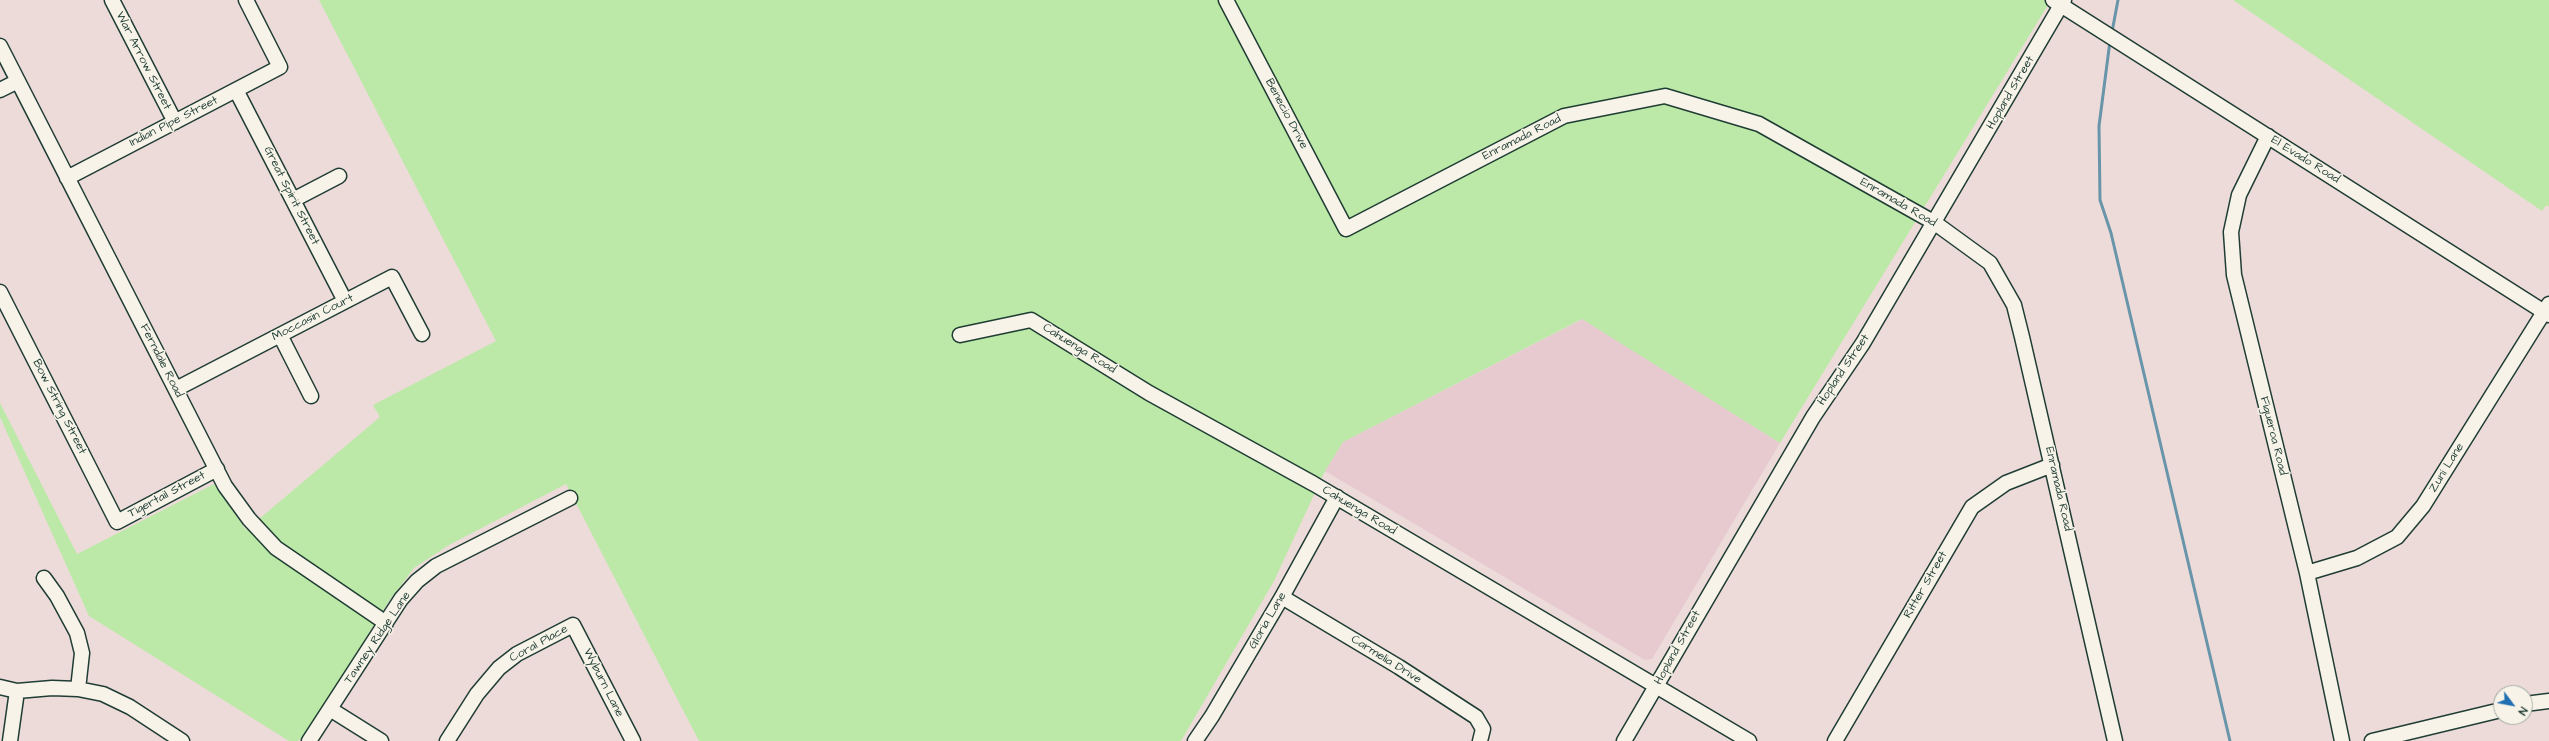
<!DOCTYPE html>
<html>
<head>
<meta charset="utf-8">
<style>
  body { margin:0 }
  #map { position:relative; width:2549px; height:741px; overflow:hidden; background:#eddbda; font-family:"Architects Daughter",sans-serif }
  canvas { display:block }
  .north { position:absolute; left:2493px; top:685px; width:40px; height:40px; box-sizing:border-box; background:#f7f3e8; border:1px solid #a1aaa0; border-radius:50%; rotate:122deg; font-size:11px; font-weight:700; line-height:16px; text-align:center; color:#1f3d34 }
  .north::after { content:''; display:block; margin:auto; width:14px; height:18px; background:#1f6fb2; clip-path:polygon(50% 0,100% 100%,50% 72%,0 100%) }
</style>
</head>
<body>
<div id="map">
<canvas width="2549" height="741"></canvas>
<div class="north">N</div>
</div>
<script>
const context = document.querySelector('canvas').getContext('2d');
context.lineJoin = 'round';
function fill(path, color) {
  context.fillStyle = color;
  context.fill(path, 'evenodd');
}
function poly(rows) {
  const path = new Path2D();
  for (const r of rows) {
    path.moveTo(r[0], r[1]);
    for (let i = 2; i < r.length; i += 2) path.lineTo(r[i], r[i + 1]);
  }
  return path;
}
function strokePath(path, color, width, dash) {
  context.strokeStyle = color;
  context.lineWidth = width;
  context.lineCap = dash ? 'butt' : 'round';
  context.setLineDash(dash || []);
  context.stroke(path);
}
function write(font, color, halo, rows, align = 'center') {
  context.font = font + ' "Architects Daughter",sans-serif';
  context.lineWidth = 3;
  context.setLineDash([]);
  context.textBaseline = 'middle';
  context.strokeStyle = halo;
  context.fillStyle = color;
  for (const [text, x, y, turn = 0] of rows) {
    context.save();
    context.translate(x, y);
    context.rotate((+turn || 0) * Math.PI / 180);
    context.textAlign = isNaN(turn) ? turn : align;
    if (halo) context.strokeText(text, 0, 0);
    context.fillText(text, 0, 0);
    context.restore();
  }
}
fill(poly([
  [1583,319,1780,443,1652,659,1645,660,1325,471,1343,442]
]), '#e6cad0');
fill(poly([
  [319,0,2051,0,1780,443,1582,319,1343,442,1325,471,1274,581,1181,741,699,741,566,484,449,545,414,568,389,601,303,737,298,741,289,741,89,616,0,417,0,403,77,554,214,484,246,530,380,417,373,405,496,341],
  [2233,0,2549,0,2549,207,2546,205,2542,211]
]), '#bce9a7');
strokePath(poly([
  [2112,32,2118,0],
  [2110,41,2099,126,2100,200,2111,233,2230,741]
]), '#6895a9', 3);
const minor = poly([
  [112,0,175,122],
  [1226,0,1346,229,1564,116,1665,96,1759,124,1935,223,1990,263,2014,305,2022,337,2115,741],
  [2053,0,2549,315],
  [0,46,225,486,249,519,276,548,386,623],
  [0,90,18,81],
  [236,90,345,301],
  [2268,136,2239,195,2231,232,2234,275,2307,573,2342,741],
  [67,178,280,67,246,0],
  [293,200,339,176],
  [0,292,117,522,217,469],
  [280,335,311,396],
  [960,335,1031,320,1149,393,1314,484,1749,741],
  [176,389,392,277,422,334],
  [2307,573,2357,558,2397,537,2423,506,2549,304],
  [44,578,57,596,77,633,82,653,78,689],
  [1282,597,1399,667,1476,717,1483,729,1480,741],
  [0,687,17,691,52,688,78,689,103,694,130,707,182,741],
  [2525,704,2549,701],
  [330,709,381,741],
  [10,741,17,691],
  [309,741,401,599,417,581,436,566,570,498],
  [447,741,477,694,499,668,517,654,573,625,633,741],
  [1195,741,1212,716,1282,597,1337,497],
  [1624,741,1813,417,1863,343,2064,0],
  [1835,741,1972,507,2006,483,2052,465],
  [2372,741,2501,710]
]);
strokePath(minor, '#1f3d34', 17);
strokePath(minor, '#f7f3e8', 14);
write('12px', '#1f3d34', '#f7f3e8', [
  ["War Arrow Street",143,61,63],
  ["Hopland Street",2011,93,-60],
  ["Benecio Drive",1286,114,62],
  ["Indian Pipe Street",174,122,-27],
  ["Enramada Road",1522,138,-27],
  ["El Evado Road",2305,160,32],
  ["Great Spirit Street",291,196,63],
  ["Enramada Road",1898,203,30],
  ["Moccasin Court",313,318,-27],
  ["Cahuenga Road",1079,349,32],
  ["Ferndale Road",161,361,63],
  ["Hopland Street",1844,370,-56],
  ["Bow String Street",59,407,63],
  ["Figueroa Road",2273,436,76],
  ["Zuni Lane",2447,468,-58],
  ["Enramada Road",2058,489,77],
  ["Tigertail Street",167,495,-28],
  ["Cahuenga Road",1359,511,31],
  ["Ritter Street",1926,585,-60],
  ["Gloria Lane",1268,621,-60],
  ["Tawney Ridge Lane",378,638,-56],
  ["Coral Place",539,644,-29],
  ["Hopland Street",1678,648,-61],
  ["Carmelia Drive",1386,660,32],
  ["Wyburn Lane",603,683,63]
]);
</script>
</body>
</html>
